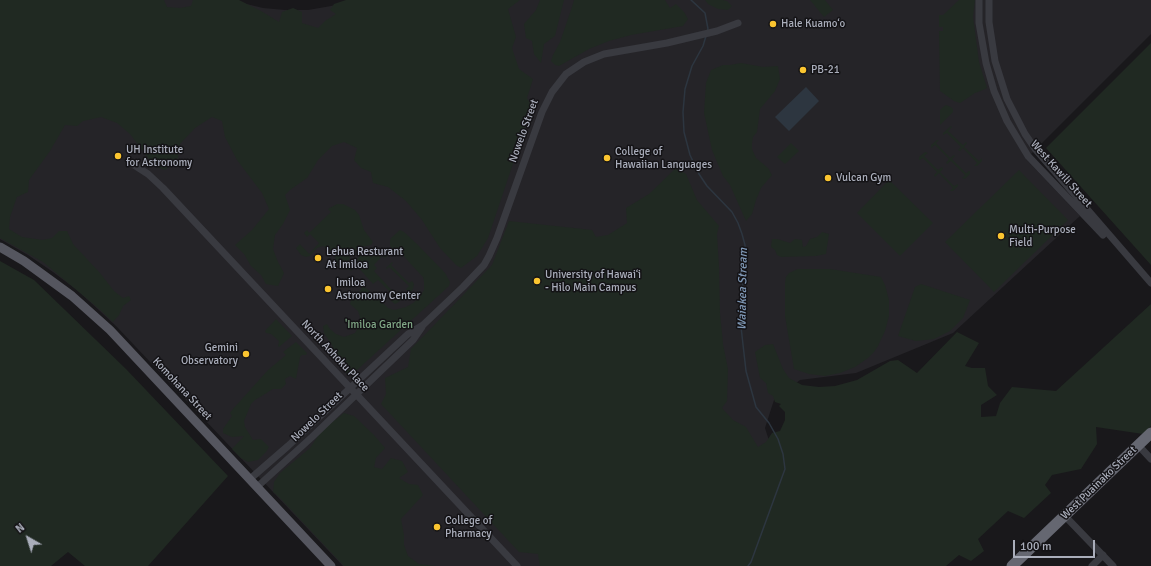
<!DOCTYPE html>
<html>
<head>
<meta charset="utf-8">
<style>
  body { margin:0 }
  #map { position:relative; width:1151px; height:566px; overflow:hidden; background:#19181b; font-family:Signika,sans-serif }
  canvas { display:block }
  .north { position:absolute; left:8px; top:518px; width:40px; height:40px; -webkit-text-stroke:3px #141316; paint-order:stroke; rotate:321deg; font-size:11px; font-weight:700; line-height:16px; text-align:center; color:#aaaebb }
  .north::after { content:''; display:block; margin:auto; width:14px; height:18px; background:#aaaebb; clip-path:polygon(50% 0,100% 100%,50% 72%,0 100%) }
  .scale { position:absolute; left:1013px; top:540px; width:82px; height:18px; box-sizing:border-box; border:2px solid #aaaebb; border-top:0; padding-left:5px; font-size:12px; line-height:14px; white-space:nowrap; color:#aaaebb; -webkit-text-stroke:3px #141316; paint-order:stroke }
</style>
</head>
<body>
<div id="map">
<canvas width="1151" height="566"></canvas>
<div class="north">N</div>
<div class="scale">100 m</div>
</div>
<script>
const context = document.querySelector('canvas').getContext('2d');
context.lineJoin = 'round';
function fill(path, color) {
  context.fillStyle = color;
  context.fill(path, 'evenodd');
}
function poly(rows) {
  const path = new Path2D();
  for (const r of rows) {
    path.moveTo(r[0], r[1]);
    for (let i = 2; i < r.length; i += 2) path.lineTo(r[i], r[i + 1]);
  }
  return path;
}
function strokePath(path, color, width, dash) {
  context.strokeStyle = color;
  context.lineWidth = width;
  context.lineCap = dash ? 'butt' : 'round';
  context.setLineDash(dash || []);
  context.stroke(path);
}
function write(font, color, halo, rows, align = 'center') {
  context.font = font + ' Signika,sans-serif';
  context.lineWidth = 3;
  context.setLineDash([]);
  context.textBaseline = 'middle';
  context.strokeStyle = halo;
  context.fillStyle = color;
  for (const [text, x, y, turn = 0] of rows) {
    context.save();
    context.translate(x, y);
    context.rotate((+turn || 0) * Math.PI / 180);
    context.textAlign = isNaN(turn) ? turn : align;
    if (halo) context.strokeText(text, 0, 0);
    context.fillText(text, 0, 0);
    context.restore();
  }
}
fill(poly([
  [99,0,230,0,263,8,285,10,308,10,331,6,354,0,1151,0,1151,34,1026,159,1080,216,953,333,856,373,800,380,774,400,765,428,774,456,738,566,343,566,117,327,100,311,77,290,53,272,28,255,0,239,0,225]
]), '#252428');
fill(poly([
  [0,0,164,0,167,7,180,8,191,6,193,0,239,0,261,11,279,22,282,12,293,8,302,12,302,23,318,28,325,21,336,14,330,10,334,4,346,0,520,0,508,9,516,37,512,48,519,69,533,79,527,98,532,107,488,238,477,256,461,268,456,265,440,248,422,220,406,201,388,187,373,183,371,172,361,168,354,160,357,148,344,142,332,146,318,160,307,178,290,190,285,195,290,210,283,224,275,235,273,249,278,262,284,273,278,286,266,284,261,275,251,266,244,254,235,245,252,230,269,209,262,193,237,160,225,137,222,121,212,117,195,128,180,144,178,158,165,170,154,166,130,134,117,123,101,117,83,121,77,126,65,125,50,151,29,180,28,192,17,197,10,217,9,229,22,237,43,240,52,238,59,231,67,231,73,244,100,273,114,291,123,298,129,296,131,300,123,306,119,315,113,322,98,308,43,262,0,238],
  [540,0,564,0,555,36,544,44,541,63,534,54,532,41,526,38,524,24,536,10],
  [574,0,665,0,670,8,676,4,684,12,688,19,683,26,631,35,609,41,589,49,559,66,555,65,551,61,553,55,560,42,572,7],
  [705,0,723,0,727,1,732,6,728,10,718,9,708,4],
  [810,0,825,0,833,10,824,17],
  [959,0,975,0,973,17,979,62,987,88,983,90,975,93,960,103,954,101,940,91,939,31,943,31,943,27,939,27,939,15,943,15],
  [1151,43,1151,265,1046,148],
  [741,63,763,67,778,66,780,79,775,91,760,109,757,132,753,137,752,143,752,149,756,158,768,168,772,175,761,188,756,200,752,214,746,221,730,185,723,176,712,150,704,113,706,83,711,70,723,65,730,65],
  [946,105,951,107,953,109,953,112,940,125,940,110,943,107],
  [951,126,952,127,948,131,963,145,966,142,967,143,964,147,979,161,982,158,982,161,977,166,974,166,977,163,963,148,960,151,958,150,961,147,947,133,943,135,943,133],
  [937,140,939,140,936,143,950,158,954,155,955,156,952,159,966,173,969,171,970,171,970,174,965,179,962,178,965,175,951,161,947,164,946,163,949,159,935,145,931,148,931,145],
  [791,143,799,151,785,164,777,157],
  [925,152,928,153,924,156,938,170,942,167,943,169,940,172,954,186,958,184,958,186,953,191,950,191,953,188,939,173,935,177,934,175,937,172,923,158,920,160,919,160,919,157],
  [676,168,686,174,697,200,719,226,717,234,719,267,720,313,723,344,728,369,727,401,722,408,733,420,746,427,758,447,766,442,772,433,780,431,785,420,785,412,779,406,781,404,775,402,773,396,768,393,766,383,760,378,755,352,765,345,773,344,783,369,789,378,802,385,819,387,835,386,857,380,890,361,898,360,917,373,957,332,979,343,965,366,972,368,985,368,988,386,997,395,981,405,981,417,996,416,1000,403,1012,387,1056,391,1151,304,1151,426,1143,434,1096,427,1097,444,1081,469,1052,475,1045,485,1051,493,1024,518,1008,511,978,539,984,551,971,561,959,555,946,566,540,566,538,554,519,552,381,404,386,394,385,378,408,367,411,349,492,265,509,221,592,230,596,237,608,235,627,223,626,208,649,194],
  [1019,170,1068,220,994,292,945,242],
  [889,180,933,223,900,256,857,213],
  [337,204,343,204,355,210,359,215,364,230,373,242,371,245,361,247,354,251,350,256,349,261,352,271,347,269,339,269,333,252,323,246,317,248,310,256,306,257,301,255,296,248,300,244,309,254,319,243,310,234,307,237,304,233,307,230,309,233,331,212,328,209],
  [400,230,404,232,417,244,445,273,450,282,449,286,357,370,353,373,347,374,344,371,332,345,324,333,323,326,327,324,330,329,336,334,344,337,355,333,359,326,360,317,358,311,350,304,352,296,360,291,363,286,376,296,388,308,394,310,406,307,413,303,419,298,424,290,424,282,423,277,420,274,398,250,396,252,390,246,390,241,391,238],
  [822,232,829,234,826,254,816,256,781,257,777,255,775,250,771,247,772,239,777,239,790,243,795,239,802,240,803,247,806,246,810,239,817,237],
  [378,249,382,249,388,256,385,258,382,256,374,265,377,268,374,271,398,297,401,295,404,298,397,303,395,304,391,301,395,297,378,280,373,284,357,266,357,260,359,256,370,254],
  [0,261,34,280,126,369,228,476,148,566,85,566,68,552,51,566,0,566],
  [392,262,393,263,391,265,409,283,412,281,414,284,413,289,410,293,406,289,409,286,389,267,387,269,386,268],
  [798,269,830,269,881,277,885,285,889,300,889,316,885,331,878,346,874,352,868,358,855,367,840,373,825,376,809,374,794,369,785,316,785,283,786,277,789,273],
  [921,284,970,300,963,318,950,331,934,339,916,341,898,336,915,287],
  [276,319,292,336,279,347,278,346,279,341,271,334,266,333,265,331],
  [296,342,307,353,306,355,302,355,300,357,296,379,290,376,285,379,286,384,281,389,273,389,255,400,251,404,244,421,245,427,253,440,261,439,269,447,266,452,258,460,248,462,241,458,232,449,244,436,232,437,223,433,223,429,232,416,230,413,233,409,268,370,286,355,283,352],
  [344,413,354,416,374,435,385,448,376,458,374,467,382,469,391,458,402,461,408,472,399,478,409,484,418,485,423,495,401,519,404,535,404,545,408,556,419,564,436,566,344,566,278,496,273,492,274,482,280,473,310,448,318,436,326,427]
]), '#202922');
fill(poly([
  [806,87,819,101,789,131,775,117]
]), '#2d3640');
strokePath(poly([
  [691,0,705,13,708,29,707,31],
  [706,36,703,46,692,66,685,89,683,112,684,132,690,155,699,174,707,186,732,212,738,223,742,234,745,245,745,257,740,318,746,371,756,407,769,423,778,439,783,454,785,469,751,562,748,566]
]), '#2d3640', 1.5);
strokePath(poly([
  [979,0,979,23,986,63,994,91,1007,121,1028,156,1103,235],
  [989,0,989,22,995,61,1007,99,1025,134,1036,150,1151,283],
  [134,165,148,174,163,188,517,566],
  [1138,445,1151,459],
  [250,479,288,446,408,334,423,325,463,287,484,265,489,256,497,238,542,112,552,92,566,74,584,62,604,54,667,43,717,31,738,23],
  [257,487,312,437,413,340,422,327],
  [1064,515,1113,566],
  [1092,566,1103,555]
]), '#393a40', 7);
strokePath(poly([
  [0,247,24,261,72,296,110,330,331,566]
]), '#55565f', 9);
strokePath(poly([
  [1012,566,1151,433]
]), '#656771', 11);
for (const [x, y, r, color] of [
  [773,24,4,"#fbc530"],
  [803,70,4,"#fbc530"],
  [118,156,4,"#fbc530"],
  [607,158,4,"#fbc530"],
  [828,178,4,"#fbc530"],
  [1001,236,4,"#fbc530"],
  [318,258,4,"#fbc530"],
  [537,281,4,"#fbc530"],
  [328,289,4,"#fbc530"],
  [246,354,4,"#fbc530"],
  [437,527,4,"#fbc530"]
]) {
  const dot = new Path2D();
  dot.arc(x, y, r, 0, 2 * Math.PI);
  context.fillStyle = color;
  context.fill(dot);
  strokePath(dot, '#141316', 1.5);
}
write('11px', '#aaaebb', '#141316', [
  ["Hale Kuamoʻo",781,24],
  ["PB-21",811,70],
  ["UH Institute",126,150],
  ["for Astronomy",126,163],
  ["College of",615,152],
  ["Hawaiian Languages",615,165],
  ["Vulcan Gym",836,178],
  ["Multi-Purpose",1009,230],
  ["Field",1009,243],
  ["Lehua Resturant",326,252],
  ["At Imiloa",326,265],
  ["University of Hawaiʻi",545,275],
  ["- Hilo Main Campus",545,288],
  ["Imiloa",336,283],
  ["Astronomy Center",336,296],
  ["Gemini",238,348,"right"],
  ["Observatory",238,361,"right"],
  ["College of",445,521],
  ["Pharmacy",445,534]
], 'left');
write('11px', '#aaaebb', '#141316', [
  ["Nowelo Street",524,131,-70],
  ["West Kawili Street",1061,174,48],
  ["North Aohoku Place",335,356,47],
  ["Komohana Street",182,389,47],
  ["Nowelo Street",317,417,-44],
  ["West Puainako Street",1099,483,-44]
]);
write('11px', '#80a786', '#141316', [
  ["'Imiloa Garden",379,325]
]);
write('italic 12px', '#8099b7', '#141316', [
  ["Waiakea Stream",743,289,-89]
]);
</script>
</body>
</html>
